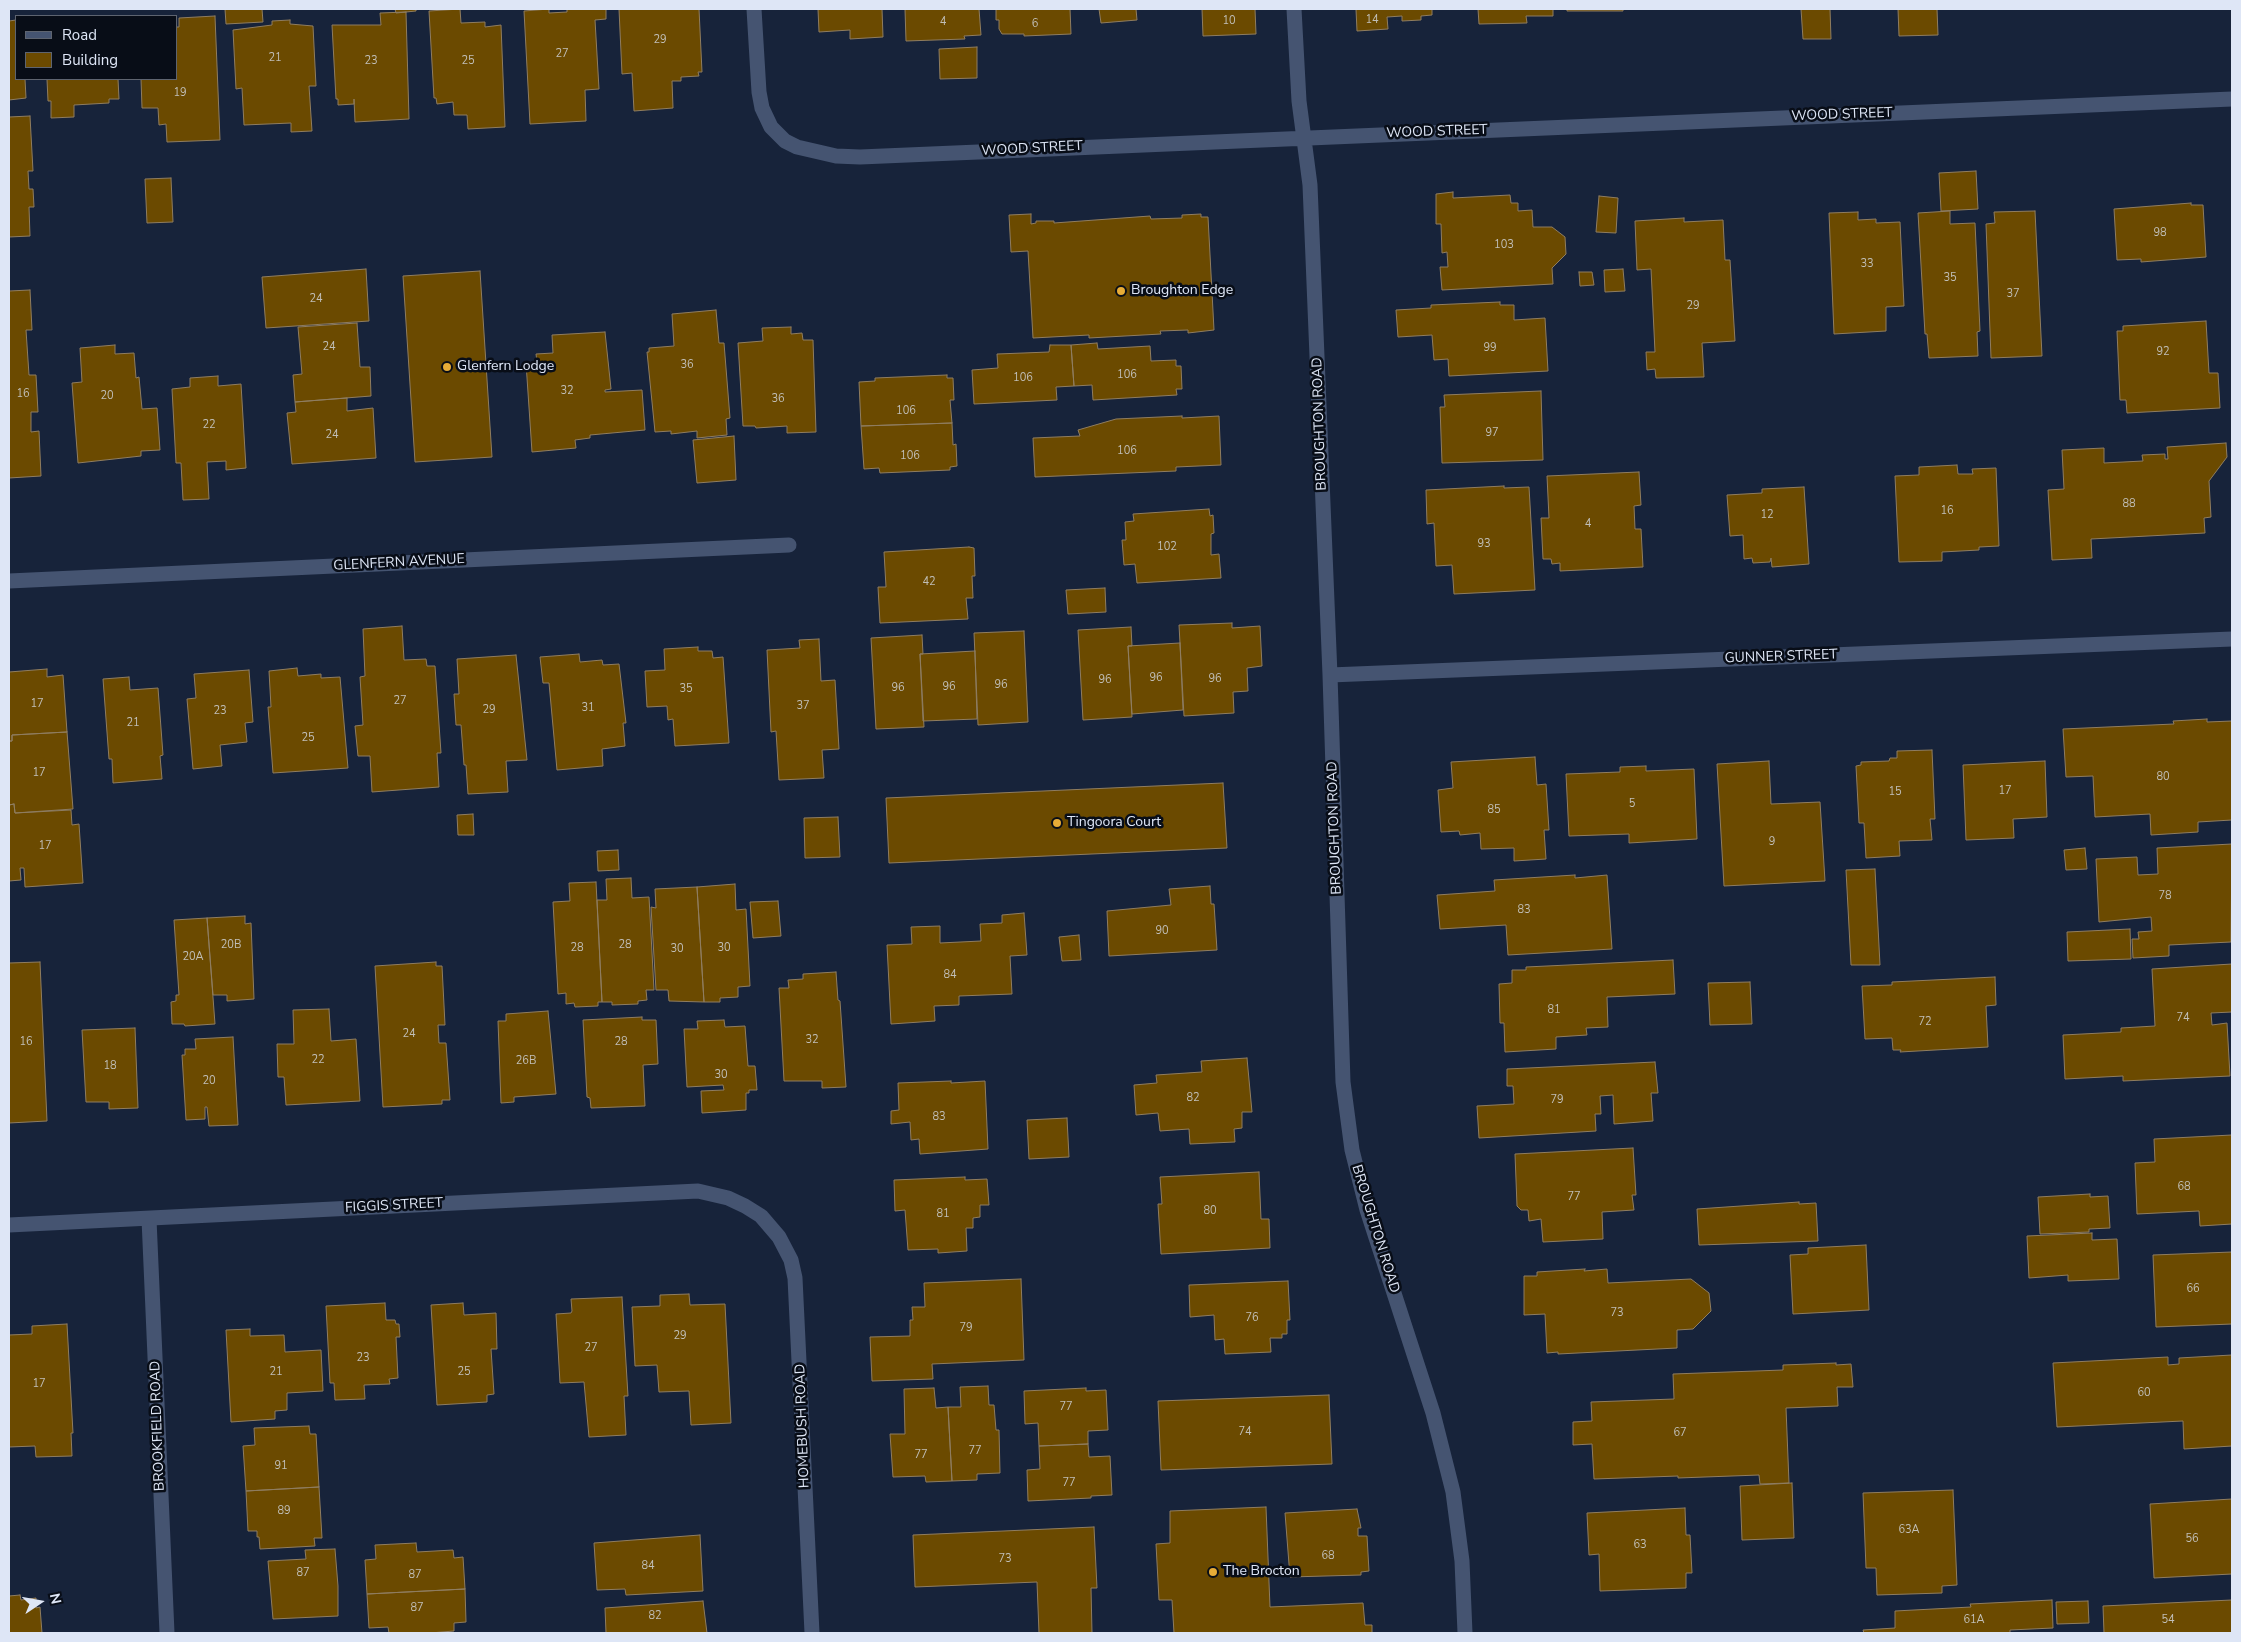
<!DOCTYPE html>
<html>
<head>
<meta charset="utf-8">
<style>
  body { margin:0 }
  #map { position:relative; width:2241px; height:1642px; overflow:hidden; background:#17233a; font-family:"Nunito Sans",sans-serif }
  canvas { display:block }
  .frame { position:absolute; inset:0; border:10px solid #dee6f6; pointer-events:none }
  .legend { position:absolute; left:15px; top:15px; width:162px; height:65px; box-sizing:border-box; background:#080d17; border:1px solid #5e6470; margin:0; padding:6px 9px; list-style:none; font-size:15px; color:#dee6f6 }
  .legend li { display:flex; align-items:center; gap:10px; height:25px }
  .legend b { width:25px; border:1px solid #5e6470 }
  .north { position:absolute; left:15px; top:1577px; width:50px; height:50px; -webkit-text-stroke:4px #080d17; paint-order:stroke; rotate:78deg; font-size:14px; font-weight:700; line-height:20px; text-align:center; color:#dee6f6 }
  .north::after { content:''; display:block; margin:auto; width:18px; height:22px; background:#dee6f6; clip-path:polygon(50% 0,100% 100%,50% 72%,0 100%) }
</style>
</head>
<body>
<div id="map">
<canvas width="2241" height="1642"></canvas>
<div class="frame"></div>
<ul class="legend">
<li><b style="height:6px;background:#455471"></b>Road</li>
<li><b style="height:14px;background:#6b4a00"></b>Building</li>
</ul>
<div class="north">N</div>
</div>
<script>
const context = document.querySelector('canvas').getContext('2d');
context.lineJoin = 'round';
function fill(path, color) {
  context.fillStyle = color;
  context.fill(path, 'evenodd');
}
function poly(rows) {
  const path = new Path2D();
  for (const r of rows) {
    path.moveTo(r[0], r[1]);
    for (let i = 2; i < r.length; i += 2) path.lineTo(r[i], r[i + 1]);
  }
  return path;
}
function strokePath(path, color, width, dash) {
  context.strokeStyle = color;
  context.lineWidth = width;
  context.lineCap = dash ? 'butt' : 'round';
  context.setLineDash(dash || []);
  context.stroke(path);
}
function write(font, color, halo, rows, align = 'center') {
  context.font = font + ' "Nunito Sans",sans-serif';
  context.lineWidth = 5;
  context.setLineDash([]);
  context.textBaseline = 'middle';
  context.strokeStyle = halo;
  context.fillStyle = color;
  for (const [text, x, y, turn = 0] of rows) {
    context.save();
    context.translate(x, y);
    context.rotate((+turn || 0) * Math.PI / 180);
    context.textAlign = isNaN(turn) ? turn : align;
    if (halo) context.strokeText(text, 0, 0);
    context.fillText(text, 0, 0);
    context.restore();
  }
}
const building = poly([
  [225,9,262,9,263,22,226,24,225,9],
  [395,9,416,9,416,11,396,13,395,9],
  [460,9,461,23,485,22,485,27,501,25,505,127,468,129,467,115,454,115,453,102,437,104,436,98,434,98,429,11,460,9],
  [549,9,549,13,567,12,567,9,606,9,606,19,595,20,599,89,585,90,586,121,530,124,524,11,549,9],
  [619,9,699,9,702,72,698,72,699,76,681,77,681,81,672,81,673,108,634,111,632,73,622,74,619,9],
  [818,9,882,9,883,37,850,39,850,30,819,32,818,9],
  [905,9,979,9,981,35,964,36,965,39,906,41,905,9],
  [996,9,1070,9,1071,34,1024,36,1024,34,1002,34,999,29,999,20,996,20,996,9],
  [1099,9,1136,9,1137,20,1101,23,1099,9],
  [1202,9,1255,9,1256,34,1203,36,1202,9],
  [1356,9,1432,9,1432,15,1421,16,1421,20,1402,21,1402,16,1387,17,1388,29,1357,31,1356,9],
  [1478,9,1553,9,1553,16,1526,16,1527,23,1479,24,1478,9],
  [1567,9,1623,9,1623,11,1567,11,1567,9],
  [1801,9,1830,9,1831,39,1803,39,1801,9],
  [1898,9,1937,9,1938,35,1899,36,1898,9],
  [406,12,409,119,355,122,354,99,354,104,338,105,338,99,336,99,332,25,381,25,380,13,406,12],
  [215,16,220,140,167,142,166,124,159,125,158,108,142,108,141,79,176,79,176,27,179,27,179,18,215,16],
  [16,20,16,79,25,79,26,98,9,100,9,21,16,20],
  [290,20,290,24,313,26,316,86,309,86,312,131,291,132,291,123,244,125,242,88,236,89,233,30,272,25,272,21,290,20],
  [977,47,977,78,940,79,939,49,977,47],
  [47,79,118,79,119,99,109,99,109,103,74,105,74,117,51,118,51,101,48,101,47,79],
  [30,116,33,171,28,171,29,189,33,189,34,207,29,207,30,236,9,237,9,117,30,116],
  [1976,171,1978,209,1941,211,1939,173,1976,171],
  [171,178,173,222,147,223,145,179,171,178],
  [1453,192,1453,198,1510,195,1511,203,1518,203,1518,211,1532,210,1533,227,1552,227,1565,237,1566,254,1552,268,1553,284,1442,290,1440,267,1448,267,1447,252,1442,253,1441,224,1436,224,1436,194,1453,192],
  [1599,196,1618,198,1616,233,1596,232,1599,196],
  [2191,203,2191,205,2203,205,2206,257,2141,262,2141,259,2117,260,2114,209,2191,203],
  [1950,211,1950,224,1975,223,1980,331,1977,332,1978,356,1929,358,1927,334,1925,334,1918,213,1950,211],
  [2035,211,2042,356,1991,358,1986,224,1995,223,1994,212,2035,211],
  [1858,212,1858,220,1876,219,1876,223,1900,222,1904,306,1886,307,1886,331,1834,334,1829,213,1858,212],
  [1031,214,1031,224,1036,223,1036,221,1054,221,1054,223,1150,216,1151,219,1182,218,1182,215,1201,214,1201,217,1208,217,1214,330,1188,333,1188,330,1160,331,1161,334,1089,338,1089,335,1033,338,1028,251,1011,252,1009,215,1031,214],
  [1684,218,1684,222,1723,220,1725,260,1730,260,1735,341,1702,343,1704,377,1656,378,1655,369,1647,370,1646,352,1655,352,1651,269,1637,270,1635,221,1684,218],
  [366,269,369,321,266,328,262,277,366,269],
  [1623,269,1625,291,1605,292,1604,270,1623,269],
  [480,271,492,457,415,462,403,276,480,271],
  [1579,272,1592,272,1594,285,1580,286,1579,272],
  [30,290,32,330,26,330,29,375,36,375,38,412,31,412,31,432,39,431,41,476,9,478,9,291,30,290],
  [1500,302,1500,305,1514,305,1514,320,1545,318,1548,371,1449,376,1448,359,1434,360,1432,335,1398,337,1396,310,1431,308,1431,305,1500,302],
  [716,310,719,343,724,343,730,418,726,419,727,435,697,438,697,431,671,434,671,431,655,432,647,352,649,352,649,348,674,346,672,314,716,310],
  [2206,321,2209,373,2218,373,2220,408,2127,413,2126,400,2120,400,2117,331,2123,331,2123,326,2206,321],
  [357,323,360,367,370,367,371,396,295,402,293,375,302,374,298,327,357,323],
  [791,327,791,334,802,333,803,340,813,340,816,432,787,433,787,426,756,428,755,426,743,426,738,343,763,341,762,328,791,327],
  [605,332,611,389,605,390,605,392,642,390,645,430,590,435,590,438,575,440,576,448,532,452,526,363,537,362,536,354,553,353,552,335,605,332],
  [1097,343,1098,349,1150,346,1151,361,1176,360,1176,366,1181,366,1182,389,1176,389,1177,395,1093,400,1092,385,1074,386,1071,345,1097,343],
  [115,345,115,354,134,353,136,378,139,377,142,409,157,408,160,450,141,451,141,456,78,463,72,383,82,382,80,348,115,345],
  [1050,345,1071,345,1074,386,1056,387,1057,400,974,404,972,370,998,368,997,354,1049,352,1050,345],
  [947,375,947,378,953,378,954,400,950,400,952,423,861,426,859,382,875,381,875,378,947,375],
  [218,376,218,386,241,384,246,468,226,470,226,461,207,462,209,499,183,500,181,463,176,463,172,389,190,387,190,378,218,376],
  [1541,391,1543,460,1442,463,1440,407,1445,407,1444,395,1541,391],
  [347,398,347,411,373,408,376,458,292,464,287,413,296,412,295,402,347,398],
  [1182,416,1182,418,1219,416,1221,465,1176,467,1176,471,1035,477,1033,438,1080,436,1078,430,1116,419,1182,416],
  [952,423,953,445,956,444,957,466,950,467,950,470,880,473,879,468,864,469,861,426,952,423],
  [734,436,736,480,697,483,693,440,734,436],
  [2226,443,2227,457,2209,481,2211,517,2204,518,2205,533,2091,539,2092,558,2052,560,2048,490,2064,489,2062,450,2104,448,2104,463,2143,461,2142,455,2165,454,2165,459,2168,459,2167,447,2226,443],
  [1957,465,1958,474,1973,474,1972,469,1996,468,1999,546,1979,547,1979,550,1942,552,1942,561,1899,562,1895,476,1919,475,1919,467,1957,465],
  [1639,472,1641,505,1634,506,1635,529,1641,529,1643,567,1560,571,1560,563,1552,564,1551,559,1543,559,1541,518,1549,518,1547,476,1639,472],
  [1504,486,1504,488,1529,487,1535,590,1454,594,1452,565,1436,566,1434,523,1427,524,1426,490,1504,486],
  [1804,487,1809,564,1772,567,1771,558,1770,562,1753,563,1752,558,1744,559,1743,535,1730,536,1727,495,1762,493,1762,489,1804,487],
  [1209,509,1210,516,1213,515,1214,533,1211,534,1211,555,1219,554,1221,578,1137,583,1135,564,1124,565,1122,540,1126,540,1125,522,1134,521,1133,514,1209,509],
  [969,547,974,548,975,576,972,576,973,598,966,598,968,619,880,623,878,587,886,587,884,552,969,547],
  [1105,588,1106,612,1068,614,1066,590,1105,588],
  [1232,623,1232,628,1260,626,1262,666,1247,668,1248,691,1233,692,1234,713,1184,716,1179,625,1232,623],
  [402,626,404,660,426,659,427,666,435,666,441,753,437,753,439,787,372,792,370,756,358,756,355,726,363,725,360,677,365,676,363,629,402,626],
  [1131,627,1132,646,1128,646,1132,717,1083,720,1078,630,1131,627],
  [1024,631,1028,722,978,725,974,633,1024,631],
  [922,635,923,654,920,654,924,727,876,729,871,638,922,635],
  [819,639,821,681,835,680,839,749,822,750,824,778,779,780,776,731,771,732,767,650,800,648,799,640,819,639],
  [1180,643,1183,710,1132,714,1128,646,1180,643],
  [698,647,698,651,712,651,713,658,723,657,729,743,675,746,673,719,668,720,667,706,647,707,645,671,665,670,664,649,698,647],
  [975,651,977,719,923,721,920,654,975,651],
  [579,654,580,662,602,660,603,665,619,664,626,723,623,723,625,746,602,749,603,766,557,770,549,683,543,683,540,657,579,654],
  [516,655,527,760,506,761,508,792,468,794,466,765,464,765,461,725,456,725,454,694,459,694,457,659,516,655],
  [297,668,298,676,321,674,321,678,340,677,348,768,273,773,268,707,271,707,269,671,297,668],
  [47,669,47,677,63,675,67,732,12,735,12,741,9,741,9,672,47,669],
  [249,670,253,722,245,723,247,742,220,745,222,766,193,769,187,699,196,698,194,674,249,670],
  [129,677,130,690,158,688,163,755,160,756,162,779,113,783,112,759,109,759,103,679,129,677],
  [2207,719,2207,722,2232,721,2232,820,2198,822,2198,832,2151,835,2150,814,2095,817,2093,776,2066,777,2063,729,2174,724,2173,721,2207,719],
  [67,732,73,809,15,813,14,804,9,805,9,741,12,741,12,735,67,732],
  [1932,750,1935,819,1930,819,1932,840,1899,841,1900,856,1866,858,1864,823,1859,823,1856,766,1861,765,1861,762,1889,761,1890,758,1897,758,1897,751,1932,750],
  [1535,757,1537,785,1546,784,1549,830,1544,830,1546,859,1514,861,1514,848,1481,849,1480,833,1460,835,1459,831,1441,832,1438,790,1453,788,1451,762,1535,757],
  [1769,761,1771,804,1820,802,1825,881,1724,886,1717,764,1769,761],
  [2045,761,2047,817,2013,819,2014,838,1966,840,1963,765,2045,761],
  [1646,766,1646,771,1694,769,1697,839,1629,843,1629,834,1569,836,1566,774,1620,772,1620,767,1646,766],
  [1223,783,1227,848,889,863,886,798,1223,783],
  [14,804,15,813,71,810,72,825,79,824,83,883,25,887,24,868,20,868,21,880,9,881,9,805,14,804],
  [473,814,474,835,458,835,457,815,473,814],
  [838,817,840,857,805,858,804,818,838,817],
  [2232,844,2231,942,2169,945,2169,956,2133,958,2132,939,2139,939,2138,932,2152,931,2151,917,2099,922,2096,859,2137,857,2138,875,2158,874,2157,848,2232,844],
  [2085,848,2087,869,2066,870,2064,850,2085,848],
  [618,850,619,870,598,871,597,851,618,850],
  [1875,869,1880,965,1851,965,1846,870,1875,869],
  [1575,875,1575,878,1607,875,1612,949,1508,955,1506,925,1440,929,1437,895,1495,891,1494,880,1575,875],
  [631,878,632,898,649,897,654,990,646,990,647,1000,638,1001,638,1004,612,1005,612,1002,602,1002,597,900,607,900,606,879,631,878],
  [596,882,602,1002,598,1002,598,1006,575,1007,574,1003,566,1004,566,993,558,994,553,902,570,901,569,883,596,882],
  [735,884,736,910,746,909,750,986,738,987,738,997,720,998,720,1002,704,1002,697,887,735,884],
  [1210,886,1211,904,1214,904,1217,950,1109,956,1107,911,1171,905,1169,889,1210,886],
  [697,887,704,1002,669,1001,668,990,656,990,651,907,656,908,655,889,697,887],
  [778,901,781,936,753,938,750,902,778,901],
  [1024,913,1027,955,1010,956,1012,994,959,996,959,1005,934,1006,935,1021,891,1024,887,945,912,944,911,927,940,926,940,943,981,941,980,924,1002,923,1002,915,1024,913],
  [245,916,245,924,251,923,254,999,227,1001,227,995,213,995,207,918,245,916],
  [207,918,215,1024,185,1026,184,1024,172,1024,171,1002,176,1001,176,995,179,995,174,920,207,918],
  [2130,929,2131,959,2068,961,2067,932,2130,929],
  [1079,935,1081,960,1062,961,1059,937,1079,935],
  [1673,960,1675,994,1607,997,1608,1027,1586,1028,1587,1035,1556,1037,1556,1049,1505,1052,1504,1023,1500,1023,1499,984,1512,983,1512,970,1526,970,1526,967,1673,960],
  [40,962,47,1121,9,1123,9,963,40,962],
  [436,962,436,966,442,966,445,1025,438,1025,439,1043,446,1043,450,1100,442,1100,442,1104,383,1107,375,966,436,962],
  [2232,964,2232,1012,2211,1013,2212,1025,2227,1023,2230,1076,2123,1081,2123,1076,2065,1079,2063,1035,2121,1032,2121,1028,2155,1026,2152,969,2232,964],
  [836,972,838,1000,840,1001,846,1087,822,1088,822,1081,784,1081,779,988,789,988,788,980,803,979,803,974,836,972],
  [1995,977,1996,1005,1986,1006,1988,1047,1900,1052,1901,1050,1893,1050,1892,1038,1865,1039,1862,986,1892,985,1892,982,1995,977],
  [1750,982,1752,1024,1710,1025,1708,983,1750,982],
  [329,1009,331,1041,356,1039,360,1101,286,1105,284,1077,278,1077,277,1044,294,1044,293,1010,329,1009],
  [548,1011,556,1094,514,1097,514,1102,501,1103,498,1021,506,1021,506,1014,548,1011],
  [642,1017,642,1020,656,1020,658,1064,643,1065,645,1106,591,1108,590,1098,587,1097,583,1020,642,1017],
  [724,1020,725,1027,745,1026,748,1066,755,1066,757,1090,749,1090,749,1093,746,1093,746,1110,702,1113,701,1091,724,1090,723,1085,687,1087,684,1029,698,1029,697,1021,724,1020],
  [135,1028,138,1108,109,1109,109,1102,86,1102,82,1030,135,1028],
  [233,1037,238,1125,209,1126,207,1107,205,1107,205,1119,186,1120,182,1055,185,1055,185,1049,196,1049,195,1039,233,1037],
  [1247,1058,1252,1112,1242,1112,1242,1128,1234,1129,1235,1142,1190,1144,1189,1129,1160,1131,1158,1113,1136,1115,1134,1085,1157,1083,1156,1075,1202,1072,1201,1061,1247,1058],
  [1655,1062,1658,1093,1651,1093,1653,1121,1614,1124,1613,1095,1600,1096,1601,1114,1595,1114,1596,1131,1479,1138,1477,1106,1514,1104,1513,1086,1507,1086,1507,1069,1655,1062],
  [951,1081,951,1083,985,1081,988,1149,920,1154,919,1139,911,1140,910,1122,891,1124,891,1111,899,1110,898,1083,951,1081],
  [1067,1118,1069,1157,1029,1159,1027,1120,1067,1118],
  [2232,1135,2232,1224,2200,1226,2199,1211,2137,1214,2135,1163,2155,1162,2154,1139,2232,1135],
  [1633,1148,1636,1195,1632,1195,1634,1210,1602,1212,1603,1239,1543,1242,1541,1219,1529,1221,1528,1210,1521,1210,1517,1206,1515,1154,1633,1148],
  [1259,1172,1261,1219,1269,1219,1270,1248,1161,1254,1158,1204,1162,1204,1160,1177,1259,1172],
  [965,1177,965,1180,987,1179,989,1205,980,1205,980,1217,973,1218,973,1228,966,1228,967,1251,938,1253,938,1249,908,1250,905,1210,895,1211,894,1180,965,1177],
  [2090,1194,2090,1197,2108,1196,2110,1228,2089,1229,2089,1232,2040,1234,2038,1197,2090,1194],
  [1799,1202,1799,1204,1816,1203,1818,1241,1699,1245,1697,1209,1799,1202],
  [2092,1233,2092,1240,2117,1239,2119,1279,2068,1281,2068,1275,2029,1278,2027,1236,2092,1233],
  [1866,1245,1869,1310,1793,1314,1790,1255,1808,1254,1808,1248,1866,1245],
  [2232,1252,2232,1324,2156,1327,2153,1255,2232,1252],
  [1585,1269,1584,1271,1607,1269,1608,1283,1691,1279,1709,1293,1711,1311,1693,1329,1677,1330,1677,1348,1558,1354,1558,1352,1547,1353,1545,1314,1524,1315,1524,1276,1537,1276,1537,1272,1585,1269],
  [1021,1279,1024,1360,932,1364,933,1379,872,1381,870,1337,910,1336,910,1320,913,1320,912,1307,925,1307,924,1283,1021,1279],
  [1288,1281,1290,1320,1287,1320,1287,1334,1282,1334,1282,1338,1270,1338,1271,1352,1225,1354,1224,1339,1215,1340,1214,1315,1190,1317,1189,1285,1288,1281],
  [689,1294,690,1305,725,1304,731,1423,691,1425,689,1391,659,1392,657,1365,635,1366,632,1307,660,1306,660,1295,689,1294],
  [622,1297,628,1396,624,1396,626,1435,589,1437,584,1382,560,1383,556,1314,571,1313,572,1311,571,1299,622,1297],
  [385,1303,386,1320,395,1320,396,1324,399,1324,400,1337,396,1337,398,1378,389,1379,390,1384,364,1385,365,1399,335,1400,334,1383,330,1383,326,1306,385,1303],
  [463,1303,464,1315,496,1313,497,1349,491,1349,494,1394,487,1395,487,1402,437,1405,431,1305,463,1303],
  [67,1324,73,1433,71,1433,72,1456,36,1457,35,1446,9,1447,9,1335,32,1334,32,1326,67,1324],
  [250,1329,250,1336,284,1335,285,1352,321,1350,323,1391,287,1393,287,1410,275,1411,275,1419,231,1422,226,1330,250,1329],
  [2232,1355,2232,1446,2184,1449,2183,1421,2057,1427,2053,1363,2168,1357,2168,1365,2179,1364,2179,1358,2232,1355],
  [1836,1363,1836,1365,1851,1364,1853,1387,1837,1387,1838,1406,1786,1408,1789,1483,1760,1484,1759,1475,1678,1478,1678,1476,1594,1479,1592,1444,1573,1445,1573,1422,1592,1421,1591,1402,1674,1399,1673,1374,1783,1370,1783,1365,1836,1363],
  [988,1386,989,1405,994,1405,996,1430,999,1430,1000,1473,977,1474,977,1480,952,1481,948,1407,961,1407,960,1387,988,1386],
  [934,1388,936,1408,948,1407,952,1481,926,1482,925,1476,893,1477,890,1434,905,1434,904,1389,934,1388],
  [1086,1388,1086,1391,1106,1390,1108,1430,1088,1431,1088,1444,1039,1446,1038,1423,1025,1424,1024,1391,1086,1388],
  [1329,1395,1332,1464,1161,1470,1158,1401,1329,1395],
  [309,1426,310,1434,316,1434,319,1487,246,1491,243,1446,255,1445,254,1428,309,1426],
  [1088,1444,1089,1457,1110,1456,1112,1495,1091,1496,1091,1498,1028,1501,1027,1470,1040,1469,1039,1446,1088,1444],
  [1792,1483,1794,1538,1742,1540,1740,1486,1792,1483],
  [319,1487,322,1538,314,1538,315,1546,260,1549,259,1537,257,1537,257,1531,248,1531,246,1491,319,1487],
  [1953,1490,1957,1585,1942,1586,1942,1593,1877,1595,1876,1568,1866,1568,1863,1493,1953,1490],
  [2232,1499,2232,1574,2154,1578,2150,1504,2232,1499],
  [1266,1507,1270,1607,1363,1603,1365,1625,1372,1625,1372,1633,1174,1633,1172,1600,1159,1600,1156,1544,1170,1543,1170,1511,1266,1507],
  [1685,1508,1686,1535,1690,1535,1692,1573,1686,1573,1686,1588,1600,1591,1599,1554,1589,1555,1587,1513,1685,1508],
  [1357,1509,1361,1528,1358,1528,1358,1536,1367,1536,1369,1571,1361,1572,1361,1575,1290,1577,1285,1513,1357,1509],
  [1094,1527,1097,1588,1091,1588,1092,1633,1039,1633,1037,1582,915,1587,913,1535,1094,1527],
  [700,1535,703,1591,626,1595,625,1589,597,1590,594,1543,700,1535],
  [416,1543,417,1552,453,1550,454,1558,463,1557,465,1589,367,1594,365,1560,376,1559,375,1545,416,1543],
  [335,1549,338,1586,338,1616,273,1619,268,1561,306,1559,305,1550,335,1549],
  [465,1589,466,1622,454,1623,454,1631,430,1633,389,1633,388,1627,369,1628,367,1594,465,1589],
  [20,1595,21,1600,36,1598,36,1608,40,1607,42,1633,9,1633,9,1596,20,1595],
  [2052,1600,2053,1628,2010,1630,2010,1633,1864,1633,1863,1630,1895,1628,1895,1611,1971,1607,1970,1604,2052,1600],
  [2232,1600,2232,1633,2104,1633,2103,1606,2232,1600],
  [703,1601,707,1633,606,1633,605,1608,703,1601],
  [2088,1601,2089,1623,2057,1624,2056,1602,2088,1601]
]);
fill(building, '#6b4a00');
strokePath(building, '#8f7d60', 1);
strokePath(poly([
  [754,9,759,92,762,108,771,127,785,141,797,147,836,156,860,157,2232,99],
  [1294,9,1299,101,1310,185,1330,675,1343,1082,1352,1150,1367,1210,1433,1413,1453,1492,1462,1561,1465,1633],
  [9,581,789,545],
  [1330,675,2232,639],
  [149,1219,167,1633],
  [9,1225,698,1191,728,1198,745,1206,761,1216,779,1237,791,1260,795,1278,812,1633]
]), '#455471', 15);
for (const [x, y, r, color] of [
  [1121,291,5,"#e7ac37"],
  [447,367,5,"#e7ac37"],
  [1057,823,5,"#e7ac37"],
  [1213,1572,5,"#e7ac37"]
]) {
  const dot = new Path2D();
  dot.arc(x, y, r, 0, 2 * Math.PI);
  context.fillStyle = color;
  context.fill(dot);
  strokePath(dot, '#080d17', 2);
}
write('11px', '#c1bfb8', null, [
  ["14",1372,20],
  ["10",1229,21],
  ["4",943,22],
  ["6",1035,24],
  ["29",660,40],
  ["27",562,54],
  ["21",275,58],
  ["23",371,61],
  ["25",468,61],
  ["19",180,93],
  ["98",2160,233],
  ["103",1504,245],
  ["33",1867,264],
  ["35",1950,278],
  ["37",2013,294],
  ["24",316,299],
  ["29",1693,306],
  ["24",329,347],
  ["99",1490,348],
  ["92",2163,352],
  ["36",687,365],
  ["106",1127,375],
  ["106",1023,378],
  ["32",567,391],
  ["16",23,394],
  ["20",107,396],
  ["36",778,399],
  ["106",906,411],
  ["22",209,425],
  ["97",1492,433],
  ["24",332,435],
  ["106",1127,451],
  ["106",910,456],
  ["88",2129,504],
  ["16",1947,511],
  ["12",1767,515],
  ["4",1588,524],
  ["93",1484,544],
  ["102",1167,547],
  ["42",929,582],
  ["96",1156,678],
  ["96",1215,679],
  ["96",1105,680],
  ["96",1001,685],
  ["96",949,687],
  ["96",898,688],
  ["35",686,689],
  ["27",400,701],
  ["17",37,704],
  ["37",803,706],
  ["31",588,708],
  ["29",489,710],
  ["23",220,711],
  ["21",133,723],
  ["25",308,738],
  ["17",39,773],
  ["80",2163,777],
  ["17",2005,791],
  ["15",1895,792],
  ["5",1632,804],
  ["85",1494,810],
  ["9",1772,842],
  ["17",45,846],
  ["78",2165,896],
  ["83",1524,910],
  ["90",1162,931],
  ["20B",231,945],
  ["28",625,945],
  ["28",577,948],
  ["30",724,948],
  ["30",677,949],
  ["20A",193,957],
  ["84",950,975],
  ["81",1554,1010],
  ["74",2183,1018],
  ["72",1925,1022],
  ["24",409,1034],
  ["32",812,1040],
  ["16",26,1042],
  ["28",621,1042],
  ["22",318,1060],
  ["26B",526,1061],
  ["18",110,1066],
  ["30",721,1075],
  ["20",209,1081],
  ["82",1193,1098],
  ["79",1557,1100],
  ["83",939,1117],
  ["68",2184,1187],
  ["77",1574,1197],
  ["80",1210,1211],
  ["81",943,1214],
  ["66",2193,1289],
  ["73",1617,1313],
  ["76",1252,1318],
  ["79",966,1328],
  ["29",680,1336],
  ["27",591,1348],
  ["23",363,1358],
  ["21",276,1372],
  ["25",464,1372],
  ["17",39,1384],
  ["60",2144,1393],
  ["77",1066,1407],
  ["74",1245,1432],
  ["67",1680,1433],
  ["77",975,1451],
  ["77",921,1455],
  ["91",281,1466],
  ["77",1069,1483],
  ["89",284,1511],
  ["63A",1909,1530],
  ["56",2192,1539],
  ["63",1640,1545],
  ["68",1328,1556],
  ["73",1005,1559],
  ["84",648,1566],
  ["87",303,1573],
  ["87",415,1575],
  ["87",417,1608],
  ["82",655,1616],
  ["61A",1974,1620],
  ["54",2168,1620]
]);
write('14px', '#dee6f6', '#080d17', [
  ["WOOD STREET",1842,115,-2],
  ["WOOD STREET",1437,132,-2],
  ["WOOD STREET",1032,149,-3],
  ["BROUGHTON ROAD",1320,424,-92],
  ["GLENFERN AVENUE",399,563,-3],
  ["GUNNER STREET",1781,657,-2],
  ["BROUGHTON ROAD",1335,828,-92],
  ["FIGGIS STREET",394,1206,-3],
  ["BROUGHTON ROAD",1375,1229,73],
  ["BROOKFIELD ROAD",158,1426,-92],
  ["HOMEBUSH ROAD",803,1426,-92]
]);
write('14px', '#dee6f6', '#080d17', [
  ["Broughton Edge",1131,291],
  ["Glenfern Lodge",457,367],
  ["Tingoora Court",1067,823],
  ["The Brocton",1223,1572]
], 'left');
</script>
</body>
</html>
